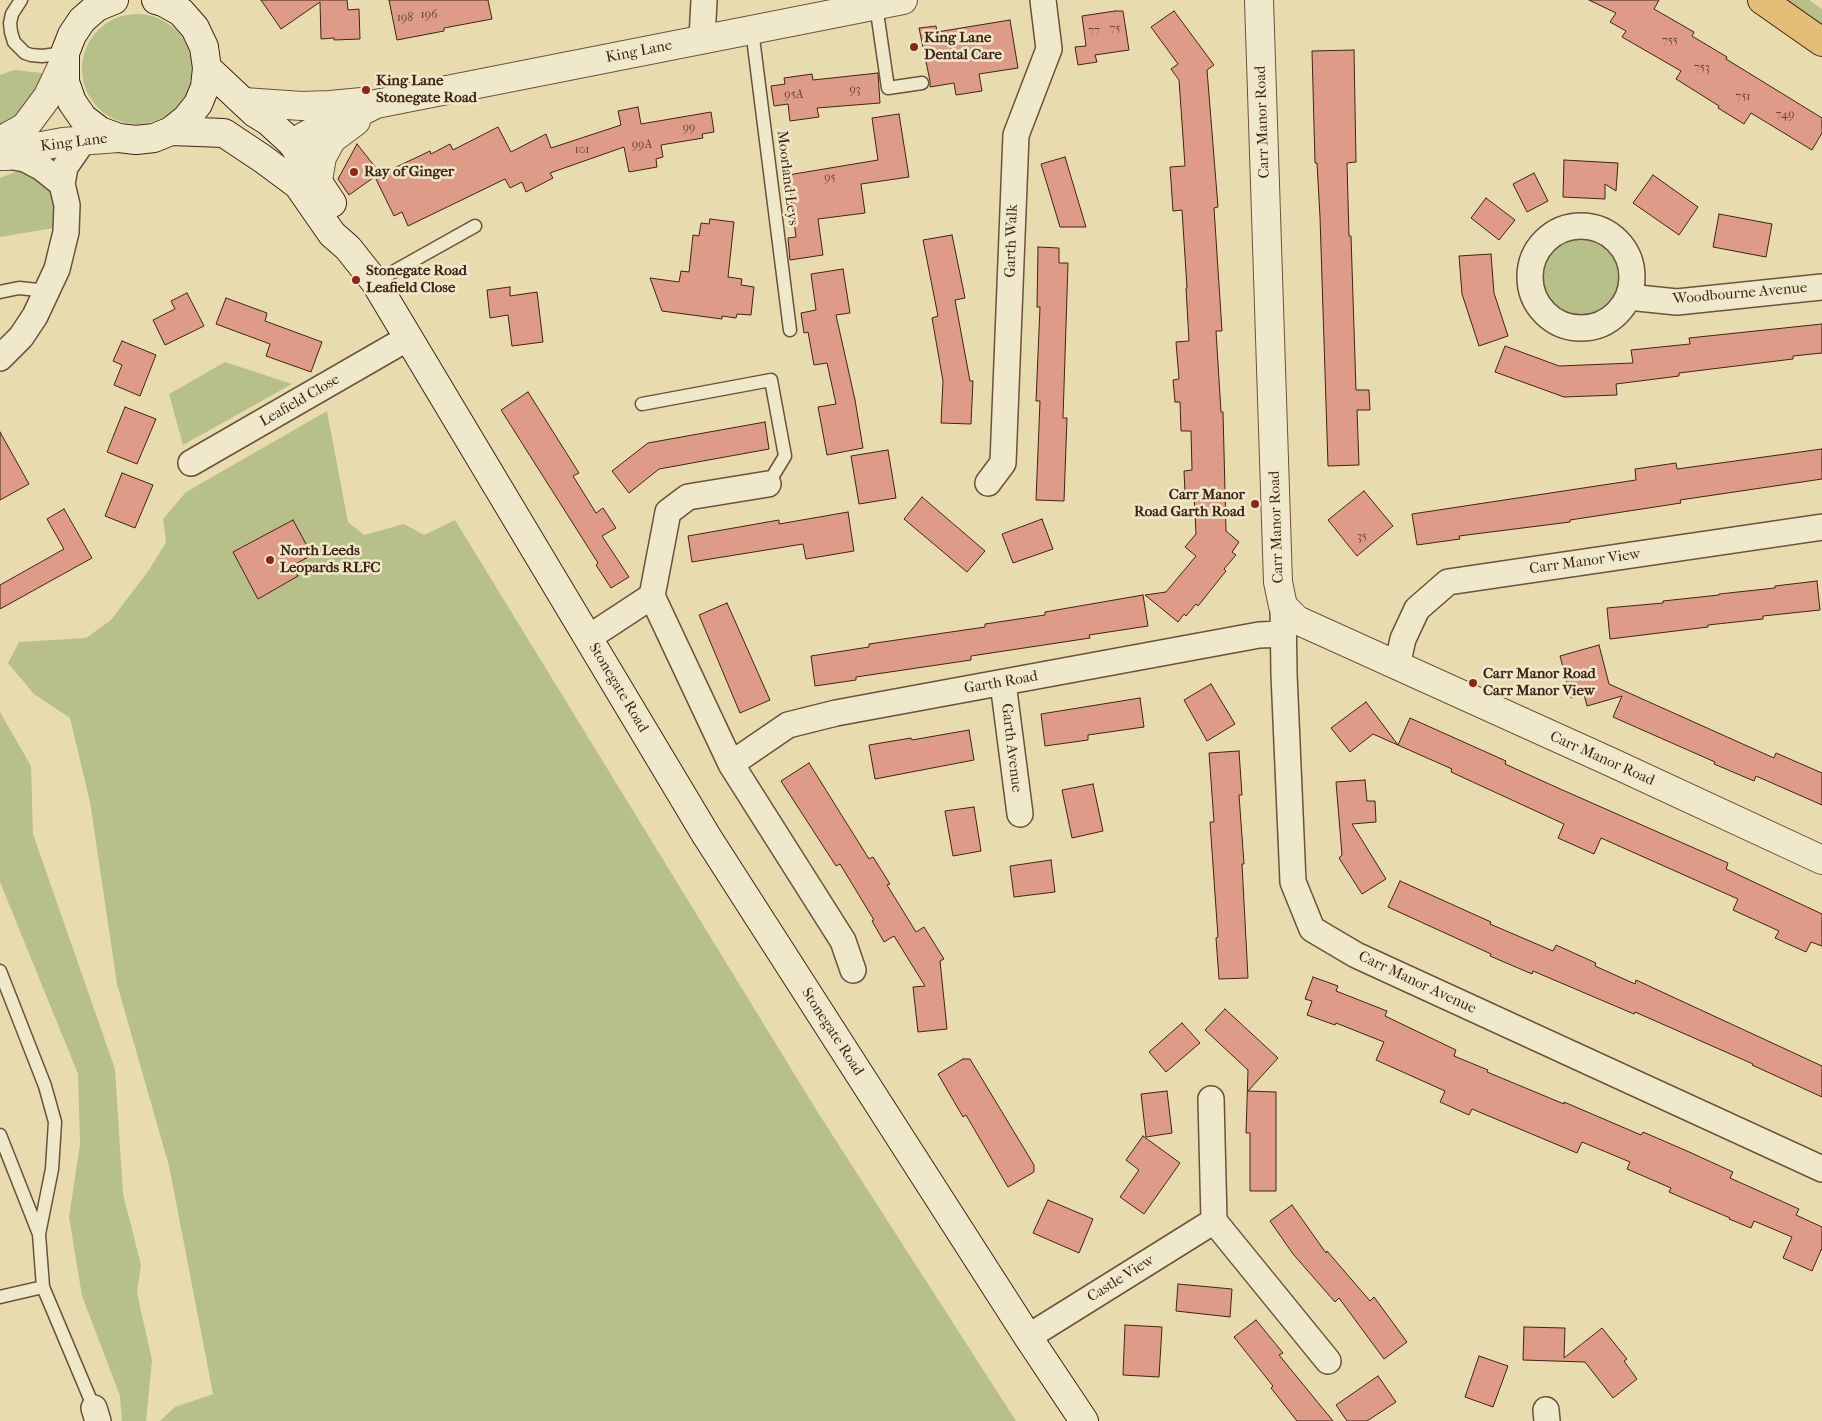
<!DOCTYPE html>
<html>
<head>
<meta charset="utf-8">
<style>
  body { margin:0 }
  canvas { display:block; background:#e8dcae }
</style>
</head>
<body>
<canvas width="1822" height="1421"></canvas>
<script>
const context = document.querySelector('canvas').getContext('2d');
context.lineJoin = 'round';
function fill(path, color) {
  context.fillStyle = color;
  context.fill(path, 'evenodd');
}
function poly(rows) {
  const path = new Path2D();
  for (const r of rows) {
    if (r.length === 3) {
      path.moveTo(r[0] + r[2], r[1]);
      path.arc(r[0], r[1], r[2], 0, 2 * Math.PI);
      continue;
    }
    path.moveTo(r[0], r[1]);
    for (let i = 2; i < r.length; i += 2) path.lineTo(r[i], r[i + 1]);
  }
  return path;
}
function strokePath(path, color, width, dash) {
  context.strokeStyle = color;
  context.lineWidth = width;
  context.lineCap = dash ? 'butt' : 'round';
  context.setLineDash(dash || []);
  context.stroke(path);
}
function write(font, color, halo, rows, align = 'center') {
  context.font = font + ' "IM FELL French Canon",serif';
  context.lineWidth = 5;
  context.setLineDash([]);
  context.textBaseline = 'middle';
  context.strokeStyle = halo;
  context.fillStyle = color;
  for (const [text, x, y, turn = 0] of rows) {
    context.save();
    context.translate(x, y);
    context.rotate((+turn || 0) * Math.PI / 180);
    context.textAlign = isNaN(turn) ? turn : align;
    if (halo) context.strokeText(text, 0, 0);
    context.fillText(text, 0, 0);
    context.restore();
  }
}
fill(poly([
  [1787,0,1809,0,1822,9,1822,24],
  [137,69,55],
  [14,70,42,73,36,91,25,112,0,131,0,75],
  [23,169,30,170,54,194,54,228,0,237,0,178],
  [1581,277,40],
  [225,362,292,384,183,445,169,394],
  [327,411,348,522,364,535,404,524,424,535,455,520,817,1111,1016,1421,160,1421,175,1407,213,1394,169,1166,117,984,90,802,70,718,34,694,8,663,19,642,86,638,111,620,149,570,166,542,163,519,186,492],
  [0,712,31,766,33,834,115,1069,123,1194,141,1265,137,1293,152,1360,146,1421,122,1421,120,1396,82,1296,69,1217,80,1144,78,1074,0,882]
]), '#b8c089');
const building = poly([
  [261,0,347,0,348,10,359,9,360,39,334,40,334,38,321,39,320,2,281,29,261,0],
  [389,0,488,0,492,19,444,28,444,31,397,40,389,0],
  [1589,0,1659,0,1654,9,1694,32,1692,36,1727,57,1726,59,1822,118,1822,133,1812,150,1751,113,1744,124,1718,108,1719,106,1676,79,1681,71,1622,37,1626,31,1610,22,1616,13,1589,0],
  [1115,11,1123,11,1129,50,1095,55,1097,62,1078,65,1075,47,1086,46,1082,16,1115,11],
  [1174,11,1214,65,1207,70,1218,207,1214,208,1222,331,1216,331,1221,412,1223,412,1226,531,1239,542,1232,552,1236,555,1224,569,1226,571,1198,606,1196,604,1186,616,1184,614,1178,622,1145,595,1166,592,1196,556,1185,547,1196,534,1194,492,1185,493,1184,471,1192,470,1191,431,1181,431,1180,402,1175,402,1173,380,1179,379,1176,342,1189,341,1186,288,1187,288,1182,210,1173,211,1170,167,1185,166,1179,80,1171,69,1178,64,1151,27,1174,11],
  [1010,20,1018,68,979,74,982,91,956,95,954,83,930,87,930,81,919,28,936,26,937,32,1010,20],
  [1354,50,1356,162,1347,163,1349,236,1351,236,1356,390,1369,390,1370,410,1357,410,1359,465,1328,466,1320,217,1317,163,1315,163,1312,51,1354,50],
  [878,73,880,103,817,108,819,117,790,121,788,104,774,106,771,86,785,84,784,78,812,74,813,80,878,73],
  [638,107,641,124,711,112,714,132,702,134,703,138,661,145,663,157,656,159,657,167,629,172,624,147,550,173,553,178,526,192,522,182,510,188,505,179,408,226,402,212,394,216,375,177,430,151,431,154,450,144,453,150,498,127,511,152,546,134,551,148,621,125,618,111,638,107],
  [899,114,909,177,861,184,865,213,818,219,823,255,790,260,788,238,796,237,788,175,878,160,872,118,899,114],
  [357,144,380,173,349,195,338,179,357,144],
  [1065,157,1086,227,1060,227,1041,164,1065,157],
  [1564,160,1618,163,1616,191,1605,184,1605,199,1563,197,1564,160],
  [1534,173,1548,201,1527,212,1513,184,1534,173],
  [1653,175,1698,207,1679,235,1633,203,1653,175],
  [1486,198,1515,220,1499,240,1471,218,1486,198],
  [1719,214,1772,224,1766,257,1713,247,1719,214],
  [710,219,734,222,728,277,742,279,741,285,754,287,751,315,737,314,736,318,722,316,722,319,662,311,650,278,679,282,681,271,689,272,693,235,699,236,701,223,709,224,710,219],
  [952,235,965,298,955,300,970,381,973,381,971,424,941,423,943,381,932,318,938,316,923,240,952,235],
  [1038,247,1059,248,1059,263,1068,263,1063,418,1067,418,1064,501,1036,500,1040,401,1036,401,1040,307,1037,307,1038,247],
  [1491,254,1494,293,1508,336,1479,346,1462,294,1459,256,1491,254],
  [843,269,850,313,836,315,855,400,863,448,827,455,818,407,836,404,827,363,814,365,808,332,804,333,801,313,816,310,811,274,843,269],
  [510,287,510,296,537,292,543,342,512,346,508,315,490,318,487,290,510,287],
  [187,293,204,326,165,345,153,320,175,309,171,301,187,293],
  [226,298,267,313,265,321,322,342,311,372,266,356,270,344,216,324,226,298],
  [1822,324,1822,353,1793,356,1793,359,1679,373,1679,376,1616,384,1617,395,1564,397,1495,372,1505,346,1559,366,1633,363,1631,350,1690,344,1689,338,1822,324],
  [122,341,156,355,140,396,114,385,122,365,113,361,122,341],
  [528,392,579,473,573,476,596,513,603,508,616,528,602,536,629,577,611,588,596,565,598,563,501,410,528,392],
  [125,407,156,419,137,464,107,452,125,407],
  [765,422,769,449,659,469,629,493,612,471,648,443,765,422],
  [0,432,29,484,0,500,0,432],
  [1822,449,1822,479,1680,500,1681,503,1570,520,1570,522,1459,536,1460,539,1417,545,1412,514,1636,480,1635,469,1676,463,1677,469,1822,449],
  [888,450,896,498,859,504,851,456,888,450],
  [122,473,153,485,135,528,105,516,122,473],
  [1364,491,1393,526,1357,556,1328,520,1364,491],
  [922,497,985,551,967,572,904,519,922,497],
  [64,509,92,558,0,609,0,585,64,549,47,519,64,509],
  [848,512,854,551,806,559,803,544,692,562,688,536,779,520,779,524,848,512],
  [1042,519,1053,549,1013,563,1002,534,1042,519],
  [293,520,312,555,292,566,298,576,258,599,233,552,293,520],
  [1817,581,1820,610,1763,616,1763,619,1708,625,1708,627,1610,639,1607,608,1663,603,1663,601,1719,595,1719,594,1775,588,1775,586,1817,581],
  [1143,595,1148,626,1089,635,1090,638,971,656,971,660,856,677,856,680,815,686,811,656,869,647,869,644,985,627,985,624,1045,615,1045,612,1143,595],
  [727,603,770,700,740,713,699,615,727,603],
  [1599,645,1609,684,1774,758,1776,753,1822,773,1822,805,1756,776,1754,781,1714,764,1715,762,1613,717,1622,696,1587,706,1584,694,1571,698,1560,656,1599,645],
  [1211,684,1235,724,1207,741,1184,700,1211,684],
  [1140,698,1144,727,1088,735,1088,740,1045,746,1041,714,1140,698],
  [1366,702,1398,745,1410,718,1506,761,1505,764,1558,788,1728,863,1726,869,1822,914,1822,946,1811,942,1806,952,1775,938,1779,931,1733,910,1738,899,1601,838,1594,854,1558,838,1564,824,1451,772,1452,769,1373,734,1350,752,1331,728,1366,702],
  [969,730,974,760,875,779,869,745,911,738,912,740,969,730],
  [1239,751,1242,795,1239,795,1244,864,1242,864,1248,978,1219,979,1216,938,1218,937,1210,822,1214,822,1209,753,1239,751],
  [809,763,869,859,873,857,890,884,887,885,916,932,924,927,944,959,940,961,947,1029,918,1032,913,987,925,986,894,936,884,942,872,921,874,920,840,864,836,866,781,781,809,763],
  [1365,780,1367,801,1375,801,1376,822,1352,824,1386,879,1362,894,1339,858,1342,855,1336,782,1365,780],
  [1093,784,1103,831,1072,838,1062,790,1093,784],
  [974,807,981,851,953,856,945,811,974,807],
  [1051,860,1055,892,1014,897,1010,866,1051,860],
  [1400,881,1491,922,1490,924,1553,951,1556,945,1596,963,1595,966,1635,984,1636,980,1822,1066,1822,1097,1752,1065,1753,1064,1635,1012,1634,1014,1533,971,1532,974,1490,956,1491,954,1388,907,1400,881],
  [1313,977,1338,986,1336,991,1387,1011,1385,1016,1456,1050,1454,1056,1488,1070,1487,1072,1564,1104,1564,1102,1641,1135,1643,1132,1687,1151,1733,1172,1730,1178,1799,1209,1796,1215,1822,1227,1822,1248,1812,1271,1783,1258,1792,1237,1754,1221,1751,1228,1729,1219,1730,1218,1669,1192,1671,1188,1627,1169,1630,1162,1582,1142,1577,1153,1472,1109,1469,1115,1440,1102,1445,1091,1376,1060,1384,1042,1336,1023,1335,1025,1307,1015,1312,1001,1305,999,1313,977],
  [1225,1009,1278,1058,1248,1091,1276,1092,1276,1191,1250,1191,1250,1133,1246,1133,1248,1070,1205,1030,1225,1009],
  [1182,1023,1200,1043,1166,1072,1149,1052,1182,1023],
  [963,1059,970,1059,1034,1165,1034,1172,1008,1187,966,1115,963,1117,938,1074,963,1059],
  [1167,1091,1172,1133,1146,1137,1141,1094,1167,1091],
  [1143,1136,1180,1163,1144,1214,1120,1197,1139,1170,1126,1160,1143,1136],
  [1048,1200,1093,1219,1079,1253,1033,1233,1048,1200],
  [1292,1205,1326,1253,1327,1251,1370,1301,1374,1297,1407,1342,1384,1359,1339,1298,1335,1302,1293,1254,1270,1221,1292,1205],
  [1178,1284,1232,1289,1230,1317,1176,1311,1178,1284],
  [1256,1320,1283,1353,1279,1355,1333,1421,1297,1421,1271,1388,1273,1386,1234,1337,1256,1320],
  [1125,1325,1162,1327,1159,1377,1123,1375,1125,1325],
  [1524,1327,1565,1328,1564,1358,1602,1328,1627,1359,1624,1361,1637,1379,1613,1398,1585,1362,1523,1360,1524,1327],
  [1479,1356,1508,1366,1493,1407,1465,1397,1479,1356],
  [1378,1376,1396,1402,1367,1421,1347,1421,1336,1405,1378,1376]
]);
fill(building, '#de9b87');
strokePath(building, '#402416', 1);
const service = poly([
  [21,0,12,14,10,23,11,32,14,42,25,53,31,55,42,56,65,53],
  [876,5,888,88,922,83],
  [752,30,790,330],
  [375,282,475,226],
  [0,292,19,288,48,291],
  [642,404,771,380,785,456,768,484],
  [0,971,45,1086,55,1122,52,1169,39,1234,43,1287,94,1408],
  [0,1135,39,1234],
  [0,1297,43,1287]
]);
const minor = poly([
  [702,39,704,0],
  [8,156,25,159,42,168,62,184],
  [1581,277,51],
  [1628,297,1677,302,1822,287],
  [0,358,21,337,35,316,57,269,66,232,67,205,62,184,65,167,83,141],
  [191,463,408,338],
  [988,483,1003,463,1016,135,1049,49,1043,0],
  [652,596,668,512,688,497,768,484],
  [1283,606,1284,674,1293,882,1312,929,1356,955,1822,1169],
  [588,638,652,596,731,764,843,941,853,970],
  [1397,666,1403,639,1417,609,1448,582,1822,527],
  [1003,683,1020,814],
  [731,764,788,725,836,713,1259,635,1283,634],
  [1211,1099,1214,1221,1328,1361],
  [1028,1337,1214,1221],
  [94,1408,98,1421],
  [1546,1410,1547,1421]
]);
const tertiary = poly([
  [1259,0,1278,582,1283,606,1297,620,1613,763,1822,860],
  [244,102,302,106,330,105,362,102],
  [0,141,25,127,48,96,64,62],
  [292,143,314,131,360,112,376,104,903,0],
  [0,156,8,156,36,147,63,142,119,138],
  [318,180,322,157,332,139,356,121]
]);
const secondary = poly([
  [114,0,97,7,82,20,72,35,65,53,65,82,72,102,83,118,100,131,119,138,136,140,154,138,171,131,186,119,198,104,205,87,207,68,204,47,195,28,181,12,163,2,156,0],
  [207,68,255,113,268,121,292,143,332,203],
  [171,131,224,133,263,159,298,185,332,234,348,248,375,282,706,835,1028,1337,1084,1421]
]);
const trunk = poly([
  [1762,0,1822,42]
]);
strokePath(service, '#6a523c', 15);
strokePath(minor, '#6a523c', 28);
strokePath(tertiary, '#6a523c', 30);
strokePath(secondary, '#402416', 30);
strokePath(trunk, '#402416', 30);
strokePath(service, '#f0e8ca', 12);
strokePath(minor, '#f0e8ca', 25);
strokePath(tertiary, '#f0e8ca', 28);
strokePath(secondary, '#f0e8ca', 28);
strokePath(trunk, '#e4be77', 28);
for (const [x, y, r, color] of [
  [914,47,5,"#8f2418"],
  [366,90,5,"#8f2418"],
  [354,172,5,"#8f2418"],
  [356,280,5,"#8f2418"],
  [1255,504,5,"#8f2418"],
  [270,560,5,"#8f2418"],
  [1473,683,5,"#8f2418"]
]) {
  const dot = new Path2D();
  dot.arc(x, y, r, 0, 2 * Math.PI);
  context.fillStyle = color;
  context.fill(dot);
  strokePath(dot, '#f0e8ca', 2);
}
write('12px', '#684232', null, [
  ["196",429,15],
  ["198",405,18],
  ["75",1115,29],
  ["77",1094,31],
  ["755",1670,41],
  ["753",1702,68],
  ["93",855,90],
  ["95A",794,95],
  ["751",1743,97],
  ["749",1785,115],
  ["99",689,128],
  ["99A",642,145],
  ["101",582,150],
  ["95",830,178],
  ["35",1362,537]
]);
write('bold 15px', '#402416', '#f0e8ca', [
  ["King Lane",924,38],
  ["Dental Care",924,55],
  ["King Lane",376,81],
  ["Stonegate Road",376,98],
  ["Ray of Ginger",364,172],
  ["Stonegate Road",366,271],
  ["Leafield Close",366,288],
  ["Carr Manor",1245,495,"right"],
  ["Road Garth Road",1245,512,"right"],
  ["North Leeds",280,551],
  ["Leopards RLFC",280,568],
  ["Carr Manor Road",1483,674],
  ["Carr Manor View",1483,691]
], 'left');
write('15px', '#402416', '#f0e8ca', [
  ["King Lane",639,52,-11],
  ["Carr Manor Road",1263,122,-92],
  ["King Lane",74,143,-7],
  ["Moorland Leys",787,178,83],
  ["Garth Walk",1012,241,-88],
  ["Woodbourne Avenue",1740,294,-5],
  ["Leafield Close",300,401,-30],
  ["Carr Manor Road",1277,527,-92],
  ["Carr Manor View",1585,562,-8],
  ["Garth Road",1001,683,-10],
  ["Stonegate Road",618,688,59],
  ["Garth Avenue",1011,748,83],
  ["Carr Manor Road",1602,759,24],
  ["Carr Manor Avenue",1417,983,25],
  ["Stonegate Road",832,1032,57],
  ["Castle View",1121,1279,-32]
]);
</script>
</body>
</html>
